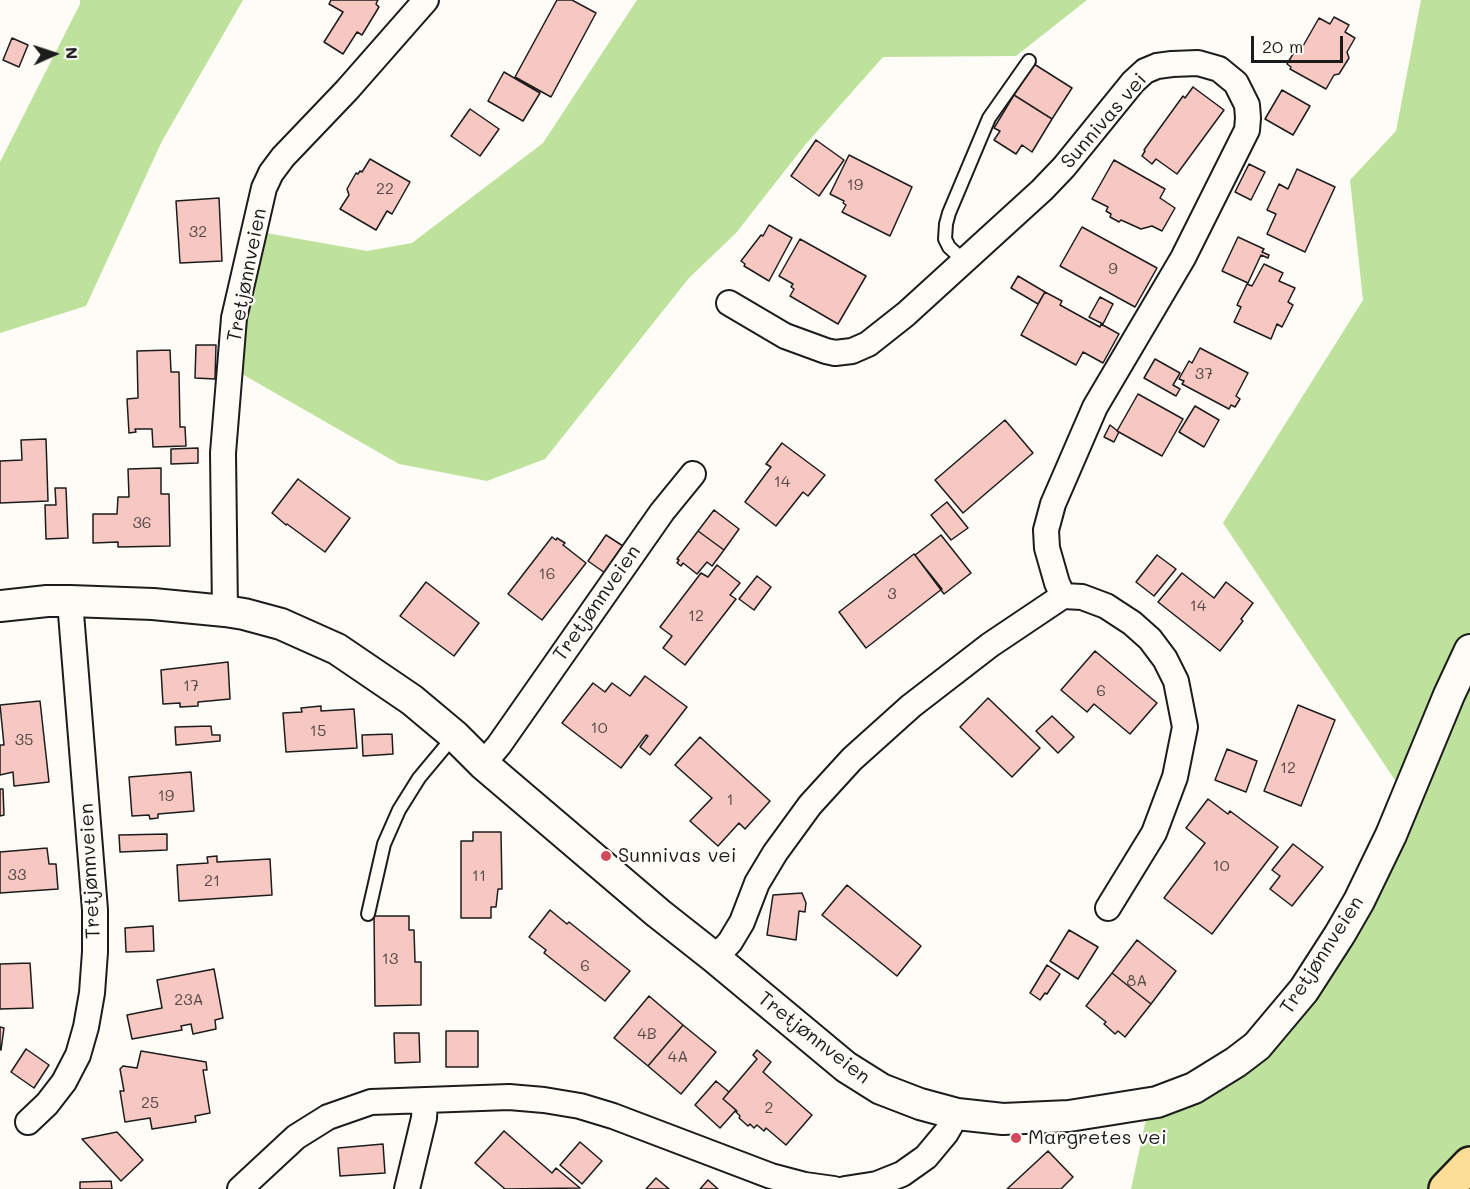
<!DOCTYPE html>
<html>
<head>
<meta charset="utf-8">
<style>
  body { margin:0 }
  #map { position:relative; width:1470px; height:1189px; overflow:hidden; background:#fdfcf7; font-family:Mali,sans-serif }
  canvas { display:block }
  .north { position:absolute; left:24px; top:24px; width:60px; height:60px; -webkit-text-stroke:4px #fdfcf7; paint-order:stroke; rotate:87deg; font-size:16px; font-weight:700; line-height:24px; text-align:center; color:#1c1c1c }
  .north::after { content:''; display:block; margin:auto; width:21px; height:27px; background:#1c1c1c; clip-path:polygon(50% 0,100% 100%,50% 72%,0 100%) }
  .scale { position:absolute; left:1251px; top:36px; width:92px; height:27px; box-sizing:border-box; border:3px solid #1c1c1c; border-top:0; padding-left:8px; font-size:18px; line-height:21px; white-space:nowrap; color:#1c1c1c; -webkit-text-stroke:4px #fdfcf7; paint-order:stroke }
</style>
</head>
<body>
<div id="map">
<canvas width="1470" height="1189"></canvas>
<div class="north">N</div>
<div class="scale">20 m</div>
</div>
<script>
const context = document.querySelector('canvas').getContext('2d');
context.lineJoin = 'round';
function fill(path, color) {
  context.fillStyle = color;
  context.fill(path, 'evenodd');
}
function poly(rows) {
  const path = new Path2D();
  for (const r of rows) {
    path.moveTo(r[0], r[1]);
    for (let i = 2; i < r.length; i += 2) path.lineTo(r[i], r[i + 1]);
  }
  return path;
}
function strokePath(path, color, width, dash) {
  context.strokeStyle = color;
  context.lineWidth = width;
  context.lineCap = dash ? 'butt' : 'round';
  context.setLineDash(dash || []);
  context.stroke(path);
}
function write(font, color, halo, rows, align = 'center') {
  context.font = font + ' Mali,sans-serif';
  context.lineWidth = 4.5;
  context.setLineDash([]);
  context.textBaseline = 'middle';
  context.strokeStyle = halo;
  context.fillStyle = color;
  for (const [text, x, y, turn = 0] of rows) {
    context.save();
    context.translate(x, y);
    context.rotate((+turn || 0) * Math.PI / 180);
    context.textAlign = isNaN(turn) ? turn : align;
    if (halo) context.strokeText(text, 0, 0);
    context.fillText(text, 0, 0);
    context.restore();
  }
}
fill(poly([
  [80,0,243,0,162,141,86,306,0,333,0,162,80,4],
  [637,0,1087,0,1016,56,883,57,805,145,736,233,689,278,545,459,487,481,399,464,242,374,255,231,367,251,412,243,543,143],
  [1421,0,1470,0,1470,1175,1458,1189,1131,1189,1151,1096,1196,1084,1325,961,1403,792,1223,523,1363,300,1350,180,1396,131]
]), '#bee29c');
const building = poly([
  [331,0,378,0,376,4,379,7,362,35,357,32,343,54,324,42,343,12,329,4,331,0],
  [557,0,572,0,596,13,551,97,515,77,557,0],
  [1334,17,1349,25,1345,32,1355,38,1347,52,1349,58,1339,74,1334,75,1326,89,1290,69,1291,67,1287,64,1299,44,1303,46,1319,18,1330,24,1334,17],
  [12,38,28,45,19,67,3,60,12,38],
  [1034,64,1072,88,1052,119,1014,95,1034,64],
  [504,72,540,93,523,121,488,101,504,72],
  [1193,87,1224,110,1177,174,1156,159,1152,164,1142,156,1145,151,1144,150,1183,96,1185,98,1193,87],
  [1282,90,1310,106,1293,135,1265,119,1282,90],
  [1014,95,1052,119,1032,152,1022,145,1016,154,994,140,1000,131,994,128,1014,95],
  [470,109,499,129,480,156,451,136,470,109],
  [816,140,844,160,819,196,791,176,816,140],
  [849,155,912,187,890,236,842,212,846,205,843,203,844,201,830,194,849,155],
  [370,159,410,182,392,214,387,211,376,230,340,209,349,195,347,189,356,173,358,174,360,171,362,172,370,159],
  [1114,160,1165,189,1160,198,1175,208,1162,231,1152,226,1141,229,1121,220,1119,222,1110,217,1111,214,1106,211,1108,207,1092,199,1114,160],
  [1249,164,1265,172,1251,200,1235,192,1249,164],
  [1297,169,1335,187,1305,252,1267,234,1276,214,1267,210,1279,184,1288,189,1297,169],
  [219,198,222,261,180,263,176,201,219,198],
  [769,225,792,238,769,281,744,266,745,264,741,261,761,235,763,236,769,225],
  [1082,227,1157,268,1135,307,1060,266,1082,227],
  [1238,237,1264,249,1262,252,1269,255,1268,258,1261,255,1248,283,1222,271,1238,237],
  [800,239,866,276,838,324,790,296,794,289,791,287,793,284,779,276,800,239],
  [1264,264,1283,273,1279,281,1295,288,1288,302,1293,305,1282,327,1277,324,1271,339,1234,322,1241,307,1237,305,1247,284,1252,286,1264,264],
  [1018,276,1045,292,1038,304,1011,288,1018,276],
  [1045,292,1062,301,1060,305,1100,327,1101,324,1119,334,1103,363,1083,352,1076,365,1021,335,1045,292],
  [1100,297,1113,304,1103,324,1089,317,1100,297],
  [196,345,216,345,215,379,195,378,196,345],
  [1200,348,1248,373,1236,396,1240,399,1235,407,1231,405,1229,409,1182,384,1184,381,1179,379,1189,361,1192,363,1200,348],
  [170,350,171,372,179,372,180,427,185,427,186,446,153,447,152,429,135,429,136,432,129,433,127,399,138,398,137,351,170,350],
  [1155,359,1180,373,1173,385,1180,389,1176,396,1144,378,1155,359],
  [1138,394,1183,419,1162,456,1117,431,1138,394],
  [1195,406,1219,420,1204,447,1179,432,1195,406],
  [1005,420,1033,453,963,513,935,480,1005,420],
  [1110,425,1119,432,1114,442,1104,437,1110,425],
  [46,439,48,501,0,503,0,461,22,460,21,440,46,439],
  [782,443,825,475,808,496,803,492,776,526,745,502,771,467,766,464,782,443],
  [198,448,198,463,171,464,171,449,198,448],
  [161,468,161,494,169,494,170,546,118,547,118,542,93,543,93,514,117,514,118,497,129,497,128,469,161,468],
  [298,479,350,518,325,552,287,524,286,525,272,513,298,479],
  [55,488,66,488,68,538,46,539,45,505,56,505,55,488],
  [947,502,968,528,951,540,931,515,947,502],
  [714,510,739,529,724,550,698,531,714,510],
  [698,531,724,550,712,566,707,562,697,574,683,563,681,566,677,563,679,560,677,559,698,531],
  [606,535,623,546,605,573,588,561,606,535],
  [941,535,971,573,944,594,915,555,941,535],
  [552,537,556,540,557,538,565,543,563,545,586,563,542,620,508,594,552,537],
  [914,554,942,589,866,648,839,612,914,554],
  [1157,555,1176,569,1154,596,1136,582,1157,555],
  [717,565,740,583,730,595,736,599,685,665,663,648,672,636,660,627,701,573,708,577,717,565],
  [1182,573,1214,598,1226,582,1253,603,1241,619,1243,621,1220,651,1158,602,1182,573],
  [757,576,771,587,754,610,739,599,757,576],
  [426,582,479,623,454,656,400,616,426,582],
  [1095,651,1157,703,1130,734,1094,704,1087,712,1061,690,1095,651],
  [228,662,230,699,198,702,198,706,180,707,180,703,163,704,161,670,228,662],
  [645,676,687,707,650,755,640,747,648,736,646,735,621,768,562,723,593,683,605,692,612,683,630,696,645,676],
  [988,698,1040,748,1012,777,960,727,988,698],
  [40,701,49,782,14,786,13,772,0,775,0,745,4,745,0,705,40,701],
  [1298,705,1335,720,1301,806,1264,791,1298,705],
  [321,706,321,711,354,709,357,748,286,752,283,713,302,712,301,708,321,706],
  [1052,716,1074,737,1058,753,1036,731,1052,716],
  [211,726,212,735,220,735,220,741,176,745,175,727,211,726],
  [392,734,393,754,363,756,362,735,392,734],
  [700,737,770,801,745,829,739,823,718,846,690,821,712,798,675,765,700,737],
  [1227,749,1257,761,1246,792,1215,780,1227,749],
  [191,772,194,811,158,814,158,818,150,819,149,815,132,816,129,777,191,772],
  [0,789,3,789,4,815,0,816,0,789],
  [1208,799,1228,814,1230,811,1278,847,1212,934,1164,898,1205,843,1186,828,1208,799],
  [473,832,501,832,502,889,498,889,496,907,491,907,491,918,461,918,461,841,473,841,473,832],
  [167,834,167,850,120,852,119,835,167,834],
  [1293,844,1323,867,1292,906,1270,889,1280,876,1272,870,1293,844],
  [47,848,49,864,56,864,58,889,0,893,0,852,47,848],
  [217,856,217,862,270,859,272,895,179,901,177,865,208,863,207,857,217,856],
  [847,885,921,946,897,976,822,915,847,885],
  [802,893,806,903,805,912,799,911,796,940,767,935,773,895,802,893],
  [550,910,567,924,569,922,630,971,605,1001,544,953,546,950,529,937,550,910],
  [374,916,409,916,409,930,414,930,415,962,421,962,421,1005,375,1006,374,916],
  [153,926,154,951,126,952,125,928,153,926],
  [1069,930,1098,947,1078,979,1050,961,1069,930],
  [1137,940,1176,971,1151,1004,1112,973,1137,940],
  [30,963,33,1008,0,1009,0,964,30,963],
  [1047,965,1060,974,1047,994,1045,993,1040,1000,1030,993,1047,965],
  [214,969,223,1018,215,1020,216,1029,193,1034,191,1024,181,1026,182,1030,132,1039,127,1015,162,1008,157,980,214,969],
  [1112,973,1151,1004,1125,1037,1118,1031,1115,1034,1104,1024,1106,1022,1086,1006,1112,973],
  [649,996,683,1025,648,1066,614,1038,649,996],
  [683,1025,716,1052,681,1094,648,1066,683,1025],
  [0,1027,4,1028,1,1050,0,1050,0,1027],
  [446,1031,478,1031,478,1067,446,1067,446,1031],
  [394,1033,419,1033,420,1062,395,1063,394,1033],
  [26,1049,49,1065,34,1088,11,1072,26,1049],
  [757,1050,771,1062,763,1072,812,1115,786,1145,766,1128,764,1131,757,1125,754,1128,750,1124,748,1126,739,1118,740,1116,736,1112,737,1111,723,1099,757,1059,753,1055,757,1050],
  [141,1051,206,1062,207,1070,203,1070,210,1113,195,1116,196,1122,152,1129,150,1118,125,1122,120,1091,124,1091,120,1069,123,1066,137,1068,141,1051],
  [716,1081,729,1092,723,1099,736,1110,720,1128,695,1105,716,1081],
  [504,1131,552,1173,556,1168,580,1188,505,1189,475,1163,504,1131],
  [117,1132,143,1160,121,1181,82,1139,117,1132],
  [580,1142,602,1161,582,1184,560,1165,580,1142],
  [383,1144,385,1173,340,1176,338,1148,383,1144],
  [1048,1151,1073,1177,1061,1189,1007,1189,1048,1151],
  [656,1178,669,1189,646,1189,656,1178],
  [708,1180,718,1189,700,1189,708,1180],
  [111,1181,112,1189,80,1189,80,1182,111,1181]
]);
fill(building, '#f7c7c1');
strokePath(building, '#1c1c1c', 1.5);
const service = poly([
  [964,261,949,247,945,239,946,224,949,213,989,118,1029,61],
  [368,914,384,844,399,810,419,778,454,736]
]);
const minor = poly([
  [729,303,785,336,826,351,835,353,852,351,868,344,906,314,1042,190,1064,167,1133,82,1145,71,1157,66,1172,64,1198,63,1219,69,1236,83,1247,105,1248,118,1247,130,1183,258,1095,407,1053,504,1046,530,1047,548,1057,583,1063,596],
  [225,611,223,453,234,318,264,188,271,173,283,157,347,90,426,0],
  [483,764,499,745,662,512,693,474],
  [715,958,730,942,742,922,757,883,775,853,810,805,852,759,911,706,990,645,1063,596,1082,597,1106,606,1132,623,1150,639,1165,659,1176,681,1185,727,1175,777,1154,833,1108,908],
  [28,1122,47,1104,64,1082,78,1055,86,1027,92,993,95,952,95,910,70,601],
  [240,1189,296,1137,328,1117,371,1102,509,1097,544,1100,580,1106,613,1116,771,1176,805,1185,834,1189],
  [407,1189,424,1118,425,1101],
  [845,1189,877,1184,902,1174,926,1157,946,1133,957,1114]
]);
const tertiary = poly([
  [0,606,47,601,70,601,153,604,225,611,244,614,281,624,337,649,412,700,455,736,483,764,658,913,715,958,846,1067,881,1089,920,1104,957,1114,1003,1119,1069,1116,1157,1102,1194,1088,1236,1062,1257,1046,1304,990,1340,934,1359,901,1391,835,1449,695,1470,650]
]);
const primary = poly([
  [1446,1189,1470,1164]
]);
strokePath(service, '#1c1c1c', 16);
strokePath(minor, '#1c1c1c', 28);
strokePath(tertiary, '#1c1c1c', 34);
strokePath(primary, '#1c1c1c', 38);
strokePath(service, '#fdfcf7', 12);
strokePath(minor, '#fdfcf7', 24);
strokePath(tertiary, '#fdfcf7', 30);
strokePath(primary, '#fdde96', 33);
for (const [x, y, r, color] of [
  [606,856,6,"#d1495b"],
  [1016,1138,6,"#d1495b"]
]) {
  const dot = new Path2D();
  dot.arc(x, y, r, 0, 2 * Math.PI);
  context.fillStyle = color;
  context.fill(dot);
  strokePath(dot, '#fdfcf7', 2);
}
write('16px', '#534745', null, [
  ["19",855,185],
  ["22",385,189],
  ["32",198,232],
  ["9",1113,269],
  ["37",1204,374],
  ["14",782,482],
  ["36",142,523],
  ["16",547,574],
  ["3",892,594],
  ["14",1198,606],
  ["12",696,616],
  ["17",191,686],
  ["6",1101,691],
  ["10",599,728],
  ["15",318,731],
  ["35",24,740],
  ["12",1288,768],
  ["19",166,796],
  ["1",730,800],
  ["10",1221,866],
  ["33",17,875],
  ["11",479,876],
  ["21",212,881],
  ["13",390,959],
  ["6",585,966],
  ["8A",1137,981],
  ["23A",189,1000],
  ["4B",647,1034],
  ["4A",678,1057],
  ["25",150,1103],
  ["2",769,1108]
]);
write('20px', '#1c1c1c', '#fdfcf7', [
  ["Sunnivas vei",1104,121,-49],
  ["Tretjønnveien",247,275,-79],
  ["Tretjønnveien",597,603,-55],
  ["Tretjønnveien",90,871,-93],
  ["Tretjønnveien",1322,955,-57],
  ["Tretjønnveien",814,1038,38]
]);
write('20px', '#1c1c1c', '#fdfcf7', [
  ["Sunnivas vei",618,856],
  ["Margretes vei",1028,1138]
], 'left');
</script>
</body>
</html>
